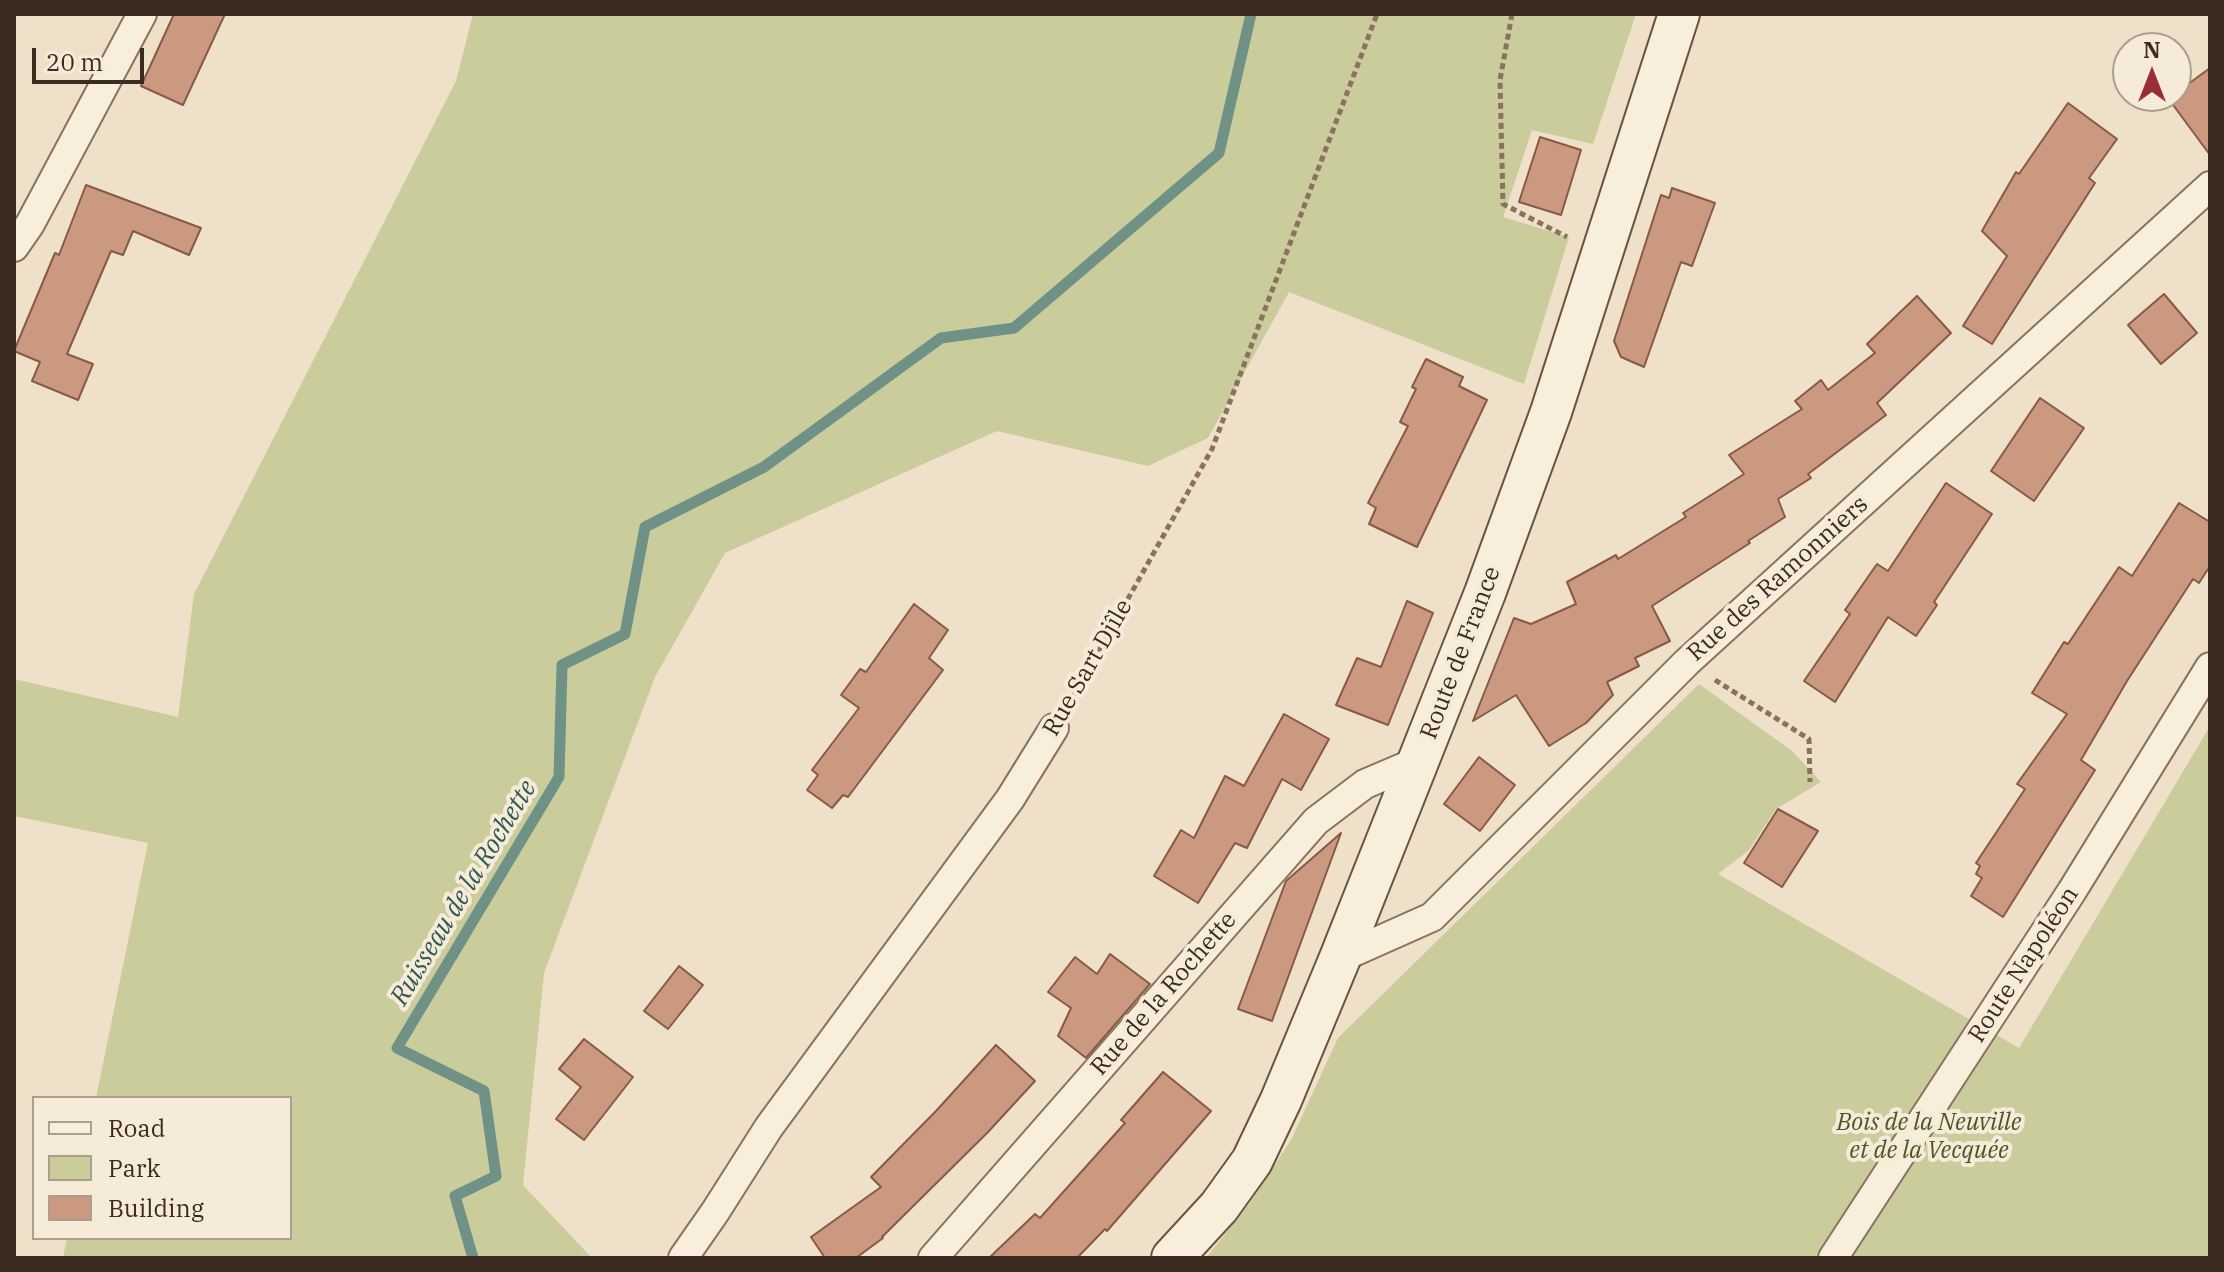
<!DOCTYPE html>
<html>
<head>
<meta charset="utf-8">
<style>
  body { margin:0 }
  #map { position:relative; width:2224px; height:1272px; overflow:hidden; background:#eee0c9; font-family:"IBM Plex Serif",serif }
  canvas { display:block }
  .frame { position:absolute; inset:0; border:16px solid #3b2b21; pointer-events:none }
  .legend { position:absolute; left:32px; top:1096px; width:260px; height:144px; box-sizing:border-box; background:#f5ebd8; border:2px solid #ab9e8f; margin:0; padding:10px 14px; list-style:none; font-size:24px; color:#3b2b21 }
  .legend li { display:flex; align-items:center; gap:16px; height:40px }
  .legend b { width:40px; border:2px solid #ab9e8f }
  .north { position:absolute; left:2112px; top:32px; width:80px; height:80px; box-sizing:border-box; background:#f5ebd8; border:2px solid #ab9e8f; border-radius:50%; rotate:0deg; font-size:22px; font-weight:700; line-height:32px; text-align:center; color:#3b2b21 }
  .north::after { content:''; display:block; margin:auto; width:28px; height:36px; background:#972f38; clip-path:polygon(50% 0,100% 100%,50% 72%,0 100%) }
  .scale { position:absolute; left:32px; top:48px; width:112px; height:36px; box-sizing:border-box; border:4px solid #3b2b21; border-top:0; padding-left:10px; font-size:24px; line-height:28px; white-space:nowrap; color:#3b2b21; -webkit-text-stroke:6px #f5ebd8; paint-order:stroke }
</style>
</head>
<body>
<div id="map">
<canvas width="2224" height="1272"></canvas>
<div class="frame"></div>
<ul class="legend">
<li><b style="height:10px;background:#f8eedc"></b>Road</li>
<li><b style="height:22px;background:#cacc9c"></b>Park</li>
<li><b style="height:22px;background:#cb9980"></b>Building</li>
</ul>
<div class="north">N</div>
<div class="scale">20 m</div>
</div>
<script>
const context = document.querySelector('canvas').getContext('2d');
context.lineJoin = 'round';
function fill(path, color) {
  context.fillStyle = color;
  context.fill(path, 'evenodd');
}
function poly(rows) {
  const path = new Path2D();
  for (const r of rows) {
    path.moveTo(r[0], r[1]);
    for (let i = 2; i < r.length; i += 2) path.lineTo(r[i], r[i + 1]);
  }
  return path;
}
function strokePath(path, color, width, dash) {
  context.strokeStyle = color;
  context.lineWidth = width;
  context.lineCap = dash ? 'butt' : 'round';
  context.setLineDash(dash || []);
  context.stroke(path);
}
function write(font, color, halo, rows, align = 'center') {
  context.font = font + ' "IBM Plex Serif",serif';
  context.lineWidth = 8;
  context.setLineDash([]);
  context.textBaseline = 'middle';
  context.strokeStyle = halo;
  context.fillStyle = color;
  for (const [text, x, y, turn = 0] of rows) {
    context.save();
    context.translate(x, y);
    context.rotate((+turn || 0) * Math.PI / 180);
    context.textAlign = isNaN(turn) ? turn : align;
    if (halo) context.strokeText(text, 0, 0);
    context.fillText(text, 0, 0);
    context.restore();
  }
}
fill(poly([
  [473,14,1636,14,1593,144,1532,130,1503,217,1569,237,1524,384,1289,292,1208,438,1148,466,997,431,725,553,655,677,544,973,523,1185,592,1258,63,1258,67,1238,290,1238,290,1098,96,1098,148,843,14,816,14,679,178,717,194,594,456,81],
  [1699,684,1792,751,1821,782,1776,809,1749,850,1718,874,2019,1048,2210,726,2210,1258,1206,1258,1249,1204,1291,1140,1338,1038]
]), '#cacc9c');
strokePath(poly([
  [473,1258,455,1196,496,1176,484,1091,397,1048,559,777,562,665,625,634,645,527,764,467,941,338,1014,328,1219,153,1251,14]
]), '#709186', 11);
const building = poly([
  [174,14,225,14,183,105,141,86,174,14],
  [2210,68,2210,155,2168,98,2176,96,2176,93,2210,68],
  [2068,103,2117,139,2089,178,2095,183,1992,344,1963,326,2007,256,1982,231,2016,172,2019,174,2068,103],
  [1540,137,1581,150,1561,215,1519,202,1540,137],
  [86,185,201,228,189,255,133,231,123,255,111,251,67,354,93,364,78,400,32,381,40,362,14,351,55,253,59,255,86,185],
  [1672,188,1715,203,1692,266,1681,262,1644,367,1621,357,1614,341,1661,195,1669,198,1672,188],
  [2164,294,2197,333,2161,364,2128,325,2164,294],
  [1917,296,1951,333,1877,403,1886,415,1808,474,1811,478,1778,499,1785,517,1748,541,1750,543,1652,606,1670,641,1635,658,1639,666,1607,682,1613,695,1586,723,1549,746,1516,695,1473,721,1514,618,1531,624,1576,604,1567,582,1616,555,1618,559,1686,517,1683,513,1744,474,1729,455,1802,409,1795,401,1821,380,1828,390,1875,353,1867,344,1917,296],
  [1426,359,1463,377,1459,386,1487,400,1417,547,1369,524,1376,508,1368,503,1408,426,1400,422,1416,389,1412,387,1426,359],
  [2040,398,2084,428,2034,501,1991,471,2040,398],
  [1946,483,1992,514,1934,602,1937,605,1916,636,1888,617,1835,702,1804,681,1850,614,1845,610,1877,564,1888,571,1946,483],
  [2179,503,2210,522,2210,566,2199,583,2193,579,2127,681,2081,760,2095,770,2003,917,1971,896,1982,878,1976,874,1980,866,1976,863,2025,789,2017,784,2067,714,2032,693,2064,642,2068,644,2119,567,2132,576,2179,503],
  [1407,601,1433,613,1388,725,1336,705,1357,658,1381,667,1407,601],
  [914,604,948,630,929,658,943,670,848,797,843,795,832,808,807,790,818,775,812,770,859,708,841,695,860,669,866,672,914,604],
  [1284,714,1329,739,1301,790,1282,779,1247,848,1235,843,1198,903,1154,876,1181,830,1194,838,1225,776,1244,786,1284,714],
  [1479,757,1515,785,1480,831,1444,804,1479,757],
  [1778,809,1818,831,1782,887,1744,863,1778,809],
  [1341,833,1272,1021,1238,1009,1286,881,1341,833],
  [1110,954,1150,984,1086,1058,1058,1036,1071,1008,1048,992,1075,957,1097,974,1110,954],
  [679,966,703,985,668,1029,644,1011,679,966],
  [584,1039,633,1077,584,1140,556,1119,581,1087,559,1069,584,1039],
  [996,1045,1035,1081,988,1132,882,1237,883,1238,856,1258,825,1258,811,1237,881,1187,871,1177,936,1111,996,1045],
  [1163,1072,1211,1111,1107,1231,1105,1229,1077,1258,989,1258,1035,1214,1040,1218,1125,1123,1121,1120,1163,1072]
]);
fill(building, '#cb9980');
strokePath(building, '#885a44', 2);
const street = poly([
  [14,247,30,224,142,14],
  [1340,958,1432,917,1687,662,2210,186],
  [683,1258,715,1212,769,1127,1010,799,1054,728],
  [933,1258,1316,821,1365,784,1419,761],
  [1833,1258,2072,891,2210,667]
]);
const secondary = poly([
  [1172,1258,1219,1207,1252,1161,1281,1100,1340,958,1485,593,1551,412,1679,14]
]);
strokePath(street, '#8a725e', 32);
strokePath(secondary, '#6c5341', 44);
strokePath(poly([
  [1512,14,1500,80,1503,204,1567,237],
  [1715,680,1809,739,1810,782],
  [1069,704,1212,449,1377,14]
]), '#8a725e', 5, [6, 4]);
strokePath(street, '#f8eedc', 28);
strokePath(secondary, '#f8eedc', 40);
write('24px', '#3b2b21', '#f5ebd8', [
  ["Rue des Ramonniers",1778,579,-42],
  ["Route de France",1461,653,-69],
  ["Rue Sart Djîle",1088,668,-60],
  ["Route Napoléon",2024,965,-57],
  ["Rue de la Rochette",1164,994,-49]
]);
write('italic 24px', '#4e5628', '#f5ebd8', [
  ["Bois de la Neuville",1929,1123],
  ["et de la Vecquée",1929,1151]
]);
write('italic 26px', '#305a54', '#f5ebd8', [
  ["Ruisseau de la Rochette",464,893,-59]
]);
</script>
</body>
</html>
